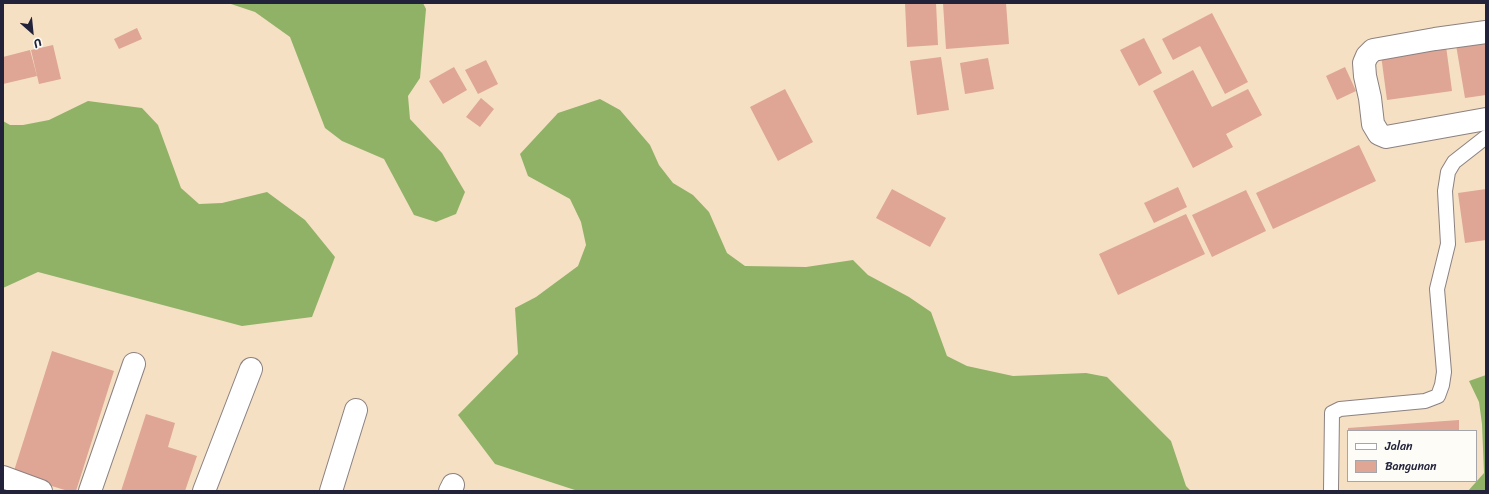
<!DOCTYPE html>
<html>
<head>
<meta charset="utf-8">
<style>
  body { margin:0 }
  #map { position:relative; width:1489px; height:494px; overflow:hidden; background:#f5e0c4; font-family:Sriracha,sans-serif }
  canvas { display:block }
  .frame { position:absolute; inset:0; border:4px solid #22223b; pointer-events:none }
  .legend { position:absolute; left:1347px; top:430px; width:130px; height:52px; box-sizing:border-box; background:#fdfcf7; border:1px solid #a5a5ac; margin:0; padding:5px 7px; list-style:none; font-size:12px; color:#22223b }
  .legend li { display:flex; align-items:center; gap:8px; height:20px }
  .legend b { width:20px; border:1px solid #a5a5ac }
  .north { position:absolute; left:12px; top:12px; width:40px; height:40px; -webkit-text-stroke:3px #fdfcf7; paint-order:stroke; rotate:153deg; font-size:11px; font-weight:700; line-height:16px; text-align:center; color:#22223b }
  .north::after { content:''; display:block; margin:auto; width:14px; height:18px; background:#22223b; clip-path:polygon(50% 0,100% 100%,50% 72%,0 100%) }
</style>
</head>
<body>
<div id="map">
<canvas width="1489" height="494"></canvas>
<div class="frame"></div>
<ul class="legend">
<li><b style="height:5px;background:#fff"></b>Jalan</li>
<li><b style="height:11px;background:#dfa595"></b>Bangunan</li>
</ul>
<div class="north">U</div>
</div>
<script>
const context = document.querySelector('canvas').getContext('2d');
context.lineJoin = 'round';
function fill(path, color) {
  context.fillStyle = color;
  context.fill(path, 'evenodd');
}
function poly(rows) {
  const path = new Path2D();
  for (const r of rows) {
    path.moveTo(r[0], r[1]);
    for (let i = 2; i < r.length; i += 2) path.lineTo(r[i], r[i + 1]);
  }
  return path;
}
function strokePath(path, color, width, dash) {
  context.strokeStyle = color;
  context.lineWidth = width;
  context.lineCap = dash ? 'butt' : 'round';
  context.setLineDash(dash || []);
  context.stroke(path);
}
fill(poly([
  [228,3,423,3,426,9,420,78,408,96,410,119,442,153,465,192,456,214,436,222,414,215,384,159,342,141,325,128,290,37,255,12],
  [600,99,620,110,650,145,659,165,673,183,693,195,709,212,727,253,745,266,806,267,853,260,868,275,909,297,931,312,947,356,967,366,1013,376,1086,373,1107,377,1171,441,1186,486,1191,491,578,491,495,464,458,415,518,354,515,308,536,297,578,266,586,245,581,222,570,199,528,176,520,154,558,113],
  [88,101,142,108,158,125,181,188,199,204,222,203,267,192,305,220,335,257,312,317,242,326,38,272,3,288,3,121,10,125,23,125,49,120],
  [1486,375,1486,491,1468,491,1484,473,1482,424,1479,402,1469,381]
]), '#90b267');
fill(poly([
  [905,3,936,3,938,45,907,47],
  [943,3,1006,3,1009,44,946,49],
  [1212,13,1248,82,1225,94,1200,46,1173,60,1162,39],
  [137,28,142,39,119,49,114,39],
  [1144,38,1162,73,1139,86,1120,50],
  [1486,40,1486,95,1465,98,1456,45],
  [53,45,61,79,39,84,31,50],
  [1446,46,1452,91,1387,100,1381,55],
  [30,50,37,76,3,84,3,57],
  [941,57,949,110,917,115,910,61],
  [988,58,994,89,965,94,960,63],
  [486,60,498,84,478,94,465,70],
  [454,67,467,90,443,104,429,81],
  [1345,67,1356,91,1337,100,1326,76],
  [1193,70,1212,107,1248,89,1262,115,1226,134,1233,147,1193,168,1153,91],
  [785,89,813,142,778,161,750,107],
  [481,98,494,109,480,127,466,117],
  [1359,145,1376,181,1273,229,1256,193],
  [1178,187,1187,207,1154,223,1144,203],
  [892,189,946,218,930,247,876,218],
  [1486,189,1486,240,1465,243,1458,193],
  [1246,190,1266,231,1212,257,1192,215],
  [1186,214,1205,254,1118,295,1099,254],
  [52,351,114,371,76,491,68,491,13,474],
  [146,414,175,423,168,447,197,456,185,491,121,491],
  [1459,420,1459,431,1348,431,1348,428]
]), '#dfa595');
const service = poly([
  [1331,490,1332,413,1340,409,1425,401,1438,396,1442,385,1444,372,1437,289,1448,244,1445,191,1448,172,1454,162,1486,137]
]);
const minor = poly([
  [1486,32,1435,39,1373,50,1367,56,1364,63,1365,76,1370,98,1373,124,1379,134,1386,137,1486,119],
  [3,477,41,491],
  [90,491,134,364],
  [204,491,251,369],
  [331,491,356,410],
  [450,491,453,485]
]);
strokePath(service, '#8c8180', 16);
strokePath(minor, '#8c8180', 24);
strokePath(service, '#fff', 14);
strokePath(minor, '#fff', 22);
</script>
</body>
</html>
